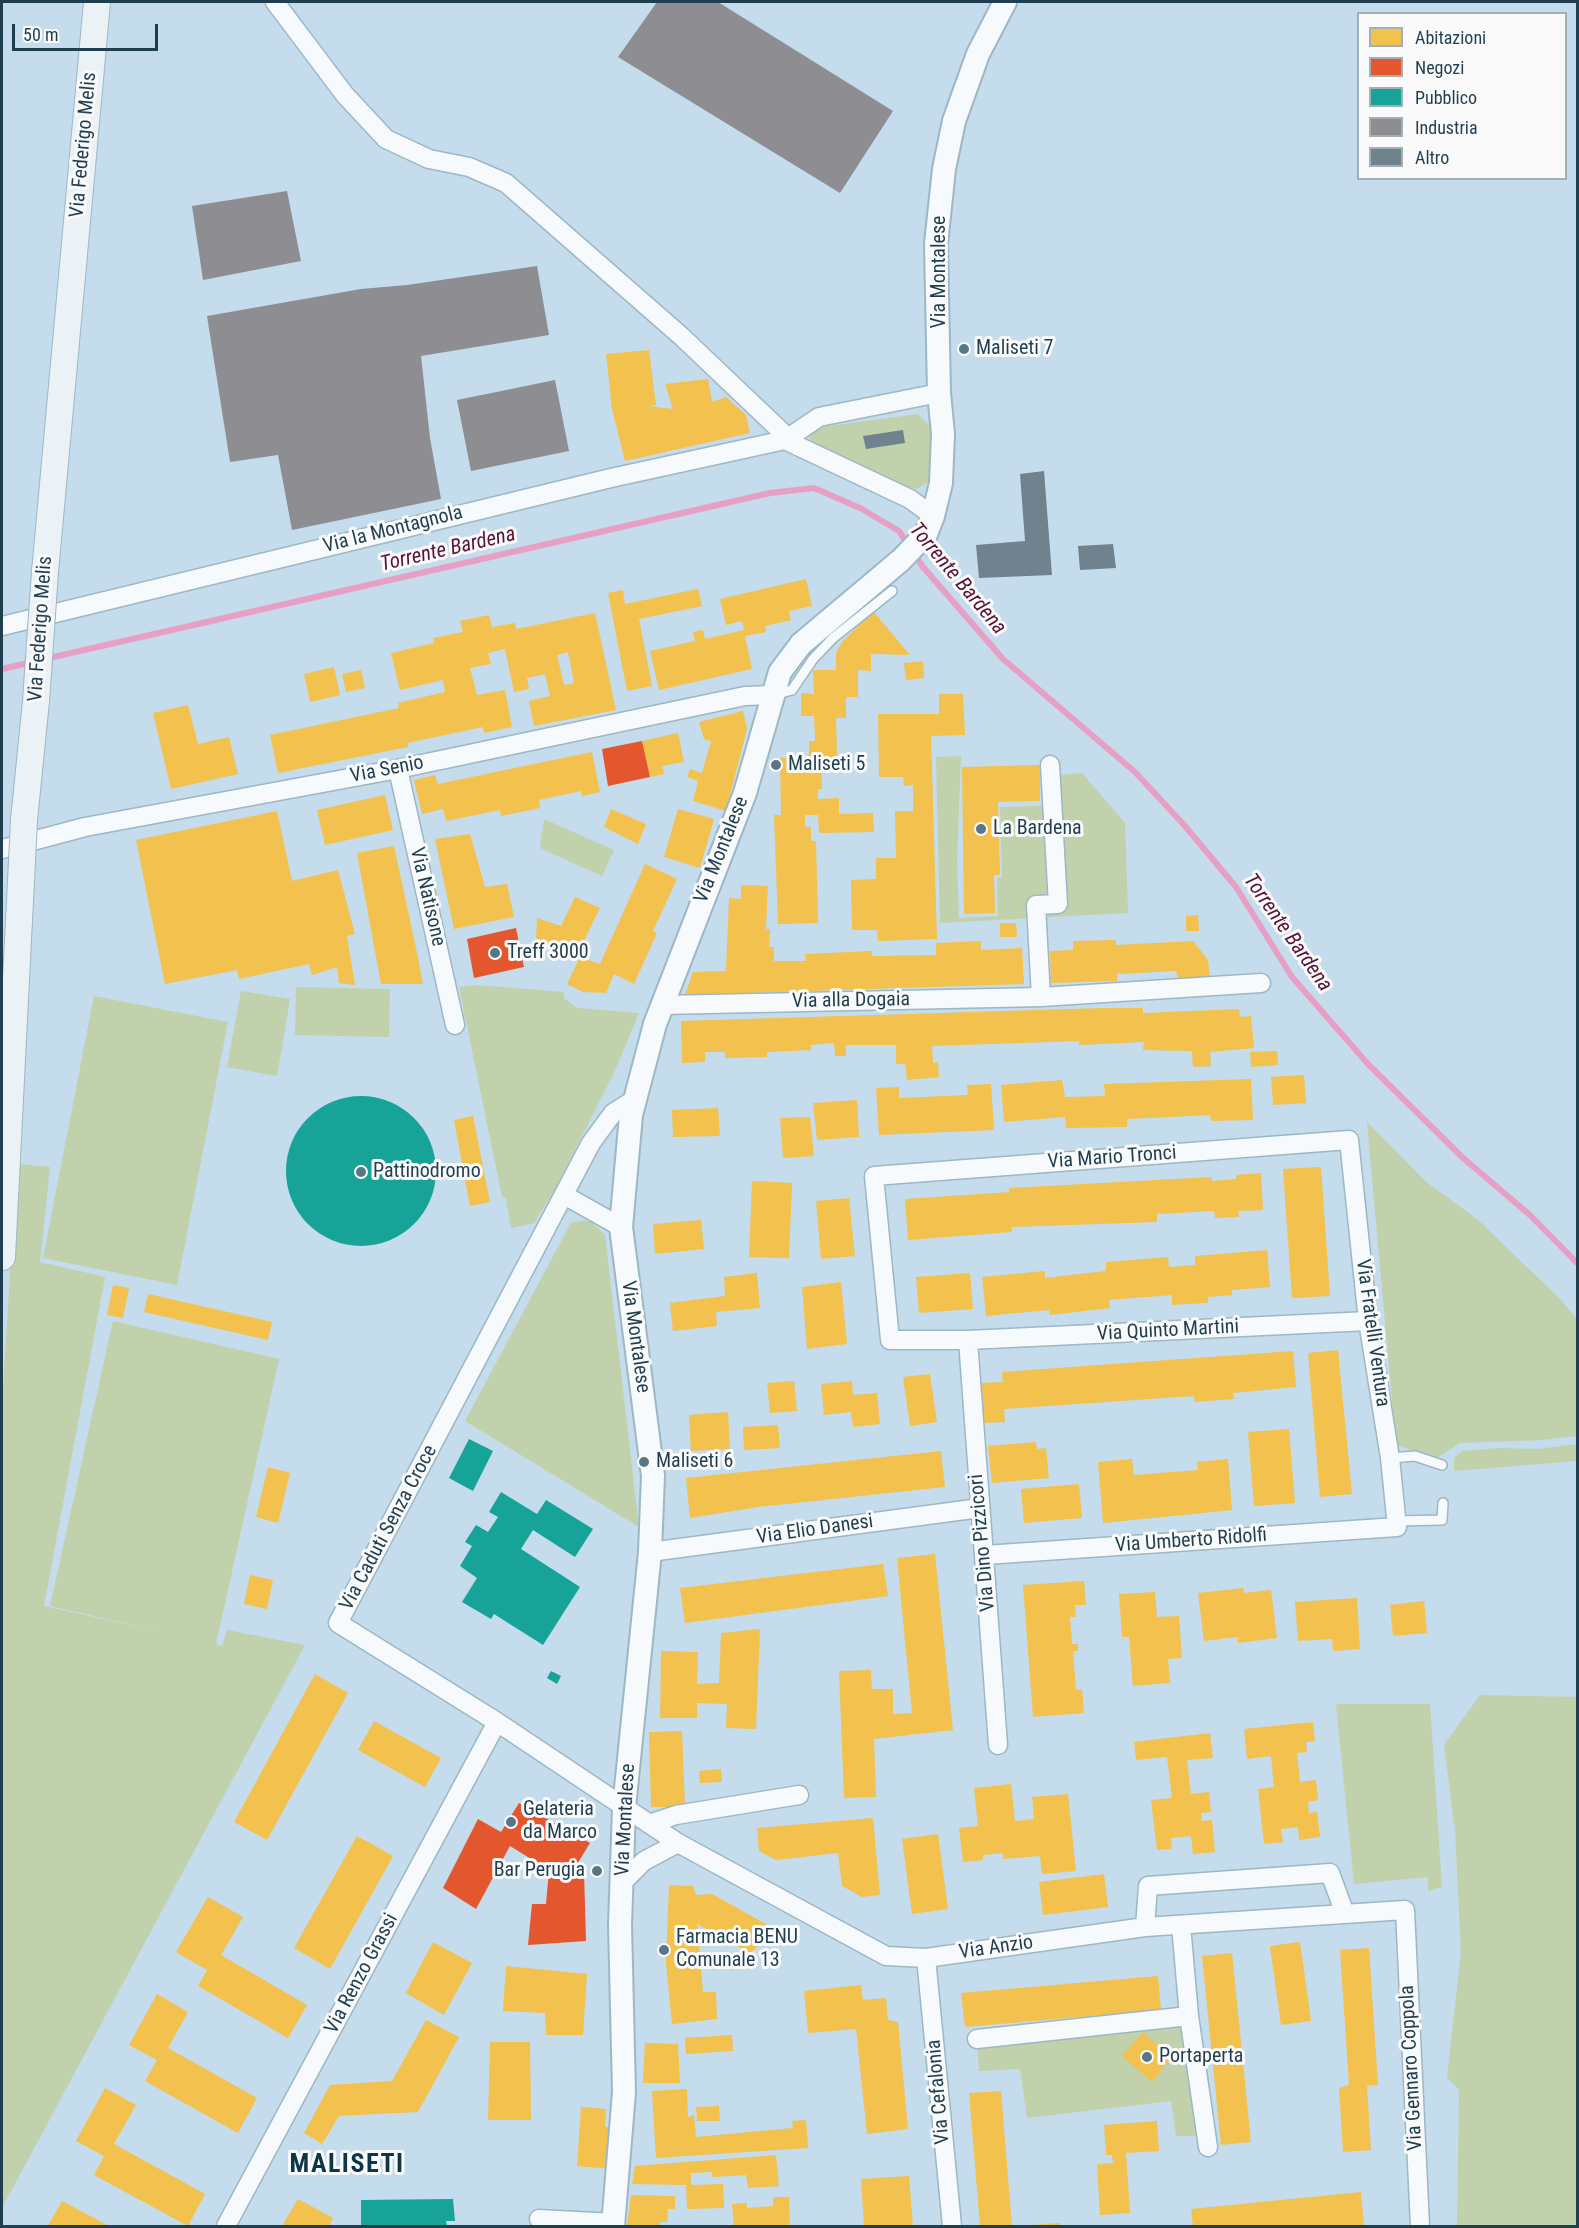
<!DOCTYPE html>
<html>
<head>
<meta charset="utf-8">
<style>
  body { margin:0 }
  #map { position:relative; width:1579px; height:2228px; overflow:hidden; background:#c4dceb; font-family:"Roboto Condensed",sans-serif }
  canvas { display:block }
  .frame { position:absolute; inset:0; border:3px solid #1f3f50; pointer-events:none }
  .legend { position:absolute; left:1357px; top:12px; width:210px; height:168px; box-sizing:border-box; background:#fafafa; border:2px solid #a2afb6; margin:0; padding:8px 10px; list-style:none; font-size:18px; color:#1f3f50 }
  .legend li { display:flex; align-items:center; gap:12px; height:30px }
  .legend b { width:30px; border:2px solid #a2afb6 }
  .scale { position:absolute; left:12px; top:24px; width:146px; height:27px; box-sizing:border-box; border:3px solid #1f3f50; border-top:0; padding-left:8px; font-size:18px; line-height:21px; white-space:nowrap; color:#1f3f50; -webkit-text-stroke:4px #fafafa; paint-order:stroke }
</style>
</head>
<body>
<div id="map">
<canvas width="1579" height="2228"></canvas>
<div class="frame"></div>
<ul class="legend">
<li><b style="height:16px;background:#f2c14e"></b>Abitazioni</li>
<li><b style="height:16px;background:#e4572e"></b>Negozi</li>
<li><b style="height:16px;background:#17a398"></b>Pubblico</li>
<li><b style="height:16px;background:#8d8d92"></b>Industria</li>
<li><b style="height:16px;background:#70828d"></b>Altro</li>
</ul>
<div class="scale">50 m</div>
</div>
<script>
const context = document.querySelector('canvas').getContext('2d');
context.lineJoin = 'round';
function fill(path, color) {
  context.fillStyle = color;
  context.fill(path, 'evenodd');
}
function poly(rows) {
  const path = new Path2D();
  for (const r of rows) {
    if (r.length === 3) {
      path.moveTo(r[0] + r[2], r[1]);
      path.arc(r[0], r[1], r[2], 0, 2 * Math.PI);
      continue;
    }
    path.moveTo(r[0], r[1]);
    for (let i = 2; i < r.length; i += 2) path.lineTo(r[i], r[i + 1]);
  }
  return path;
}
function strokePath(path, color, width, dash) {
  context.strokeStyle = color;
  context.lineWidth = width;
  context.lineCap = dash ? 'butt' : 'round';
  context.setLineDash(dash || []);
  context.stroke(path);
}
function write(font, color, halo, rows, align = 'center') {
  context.font = font + ' "Roboto Condensed",sans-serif';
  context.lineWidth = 6;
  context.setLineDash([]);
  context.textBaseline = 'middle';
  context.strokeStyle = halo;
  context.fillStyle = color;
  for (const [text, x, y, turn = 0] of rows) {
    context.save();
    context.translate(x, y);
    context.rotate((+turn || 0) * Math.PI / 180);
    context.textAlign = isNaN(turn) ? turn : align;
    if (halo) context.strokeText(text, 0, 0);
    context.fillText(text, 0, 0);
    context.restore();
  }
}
fill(poly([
  [918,414,932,429,932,476,930,481,917,489,902,485,811,441,809,437,814,430,820,427],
  [961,756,957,861,959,918,998,916,997,878,1002,877,1000,807,1061,805,1059,775,1082,773,1125,823,1128,913,940,923,936,757],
  [544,819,614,850,602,876,540,848],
  [477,985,564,992,564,998,577,1008,639,1013,614,1073,554,1191,534,1223,511,1228,506,1198,502,1197,459,987],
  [296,987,390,989,389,1037,295,1035],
  [241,991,290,999,277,1076,227,1067],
  [94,996,228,1022,177,1285,43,1258],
  [1367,1122,1425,1181,1477,1219,1560,1299,1577,1319,1577,1436,1542,1440,1460,1443,1437,1458,1396,1445],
  [17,1164,50,1167,40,1262,105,1277,44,1606,172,1634,50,1606,113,1321,279,1359,216,1644,222,1646,227,1630,305,1645,2,2208,2,1402],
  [580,1221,591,1221,605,1235,639,1527,465,1421,566,1232,571,1223],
  [1577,1444,1577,1461,1454,1471,1454,1458,1462,1451,1499,1448,1538,1449],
  [1480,1695,1577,1697,1577,2226,1457,2226,1459,2090,1447,2077,1461,1953,1455,1830,1444,1745],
  [1336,1704,1430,1704,1442,1887,1428,1891,1428,1877,1354,1884],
  [1182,2023,1201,2136,1176,2136,1171,2101,1027,2118,1020,2069,979,2071,977,2045]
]), '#c1d1ac');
fill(poly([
  [649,350,656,405,648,406,673,409,665,384,708,379,712,402,726,397,746,415,750,433,625,461,612,409,606,354],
  [806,579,812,606,789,611,791,620,765,626,766,632,745,636,752,669,659,690,650,651,695,641,693,632,703,630,705,639,744,630,742,621,726,625,720,599],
  [698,589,702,606,639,619,652,686,627,691,608,593,623,590,625,604],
  [873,611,910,655,871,654,871,671,858,670,858,697,846,697,846,718,836,718,837,758,821,758,822,789,818,789,818,799,839,798,839,814,873,813,874,832,819,833,818,815,805,815,805,827,811,827,811,841,816,841,818,923,778,924,774,815,781,815,780,758,809,758,809,741,815,741,814,716,801,716,801,693,814,694,813,670,836,670,836,653,842,642],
  [595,613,616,710,534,726,529,701,550,696,545,674,527,678,529,689,514,692,505,649,488,653,491,664,470,668,477,695,505,690,512,727,484,733,483,727,407,743,408,747,278,773,270,735,399,708,398,703,445,692,443,680,400,690,391,653,434,643,433,638,463,632,460,621,489,615,492,627,515,623,516,629],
  [568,652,574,683,564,685,557,655],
  [923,661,924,678,906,680,904,663],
  [334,667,340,695,310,702,304,674],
  [361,670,365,688,346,692,342,674],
  [939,694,963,694,965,735,931,736,937,939,878,941,877,930,852,930,851,880,876,879,876,858,896,858,895,811,913,811,913,785,904,786,903,777,879,777,878,714,939,714],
  [188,705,198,744,229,737,238,774,171,789,153,713],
  [743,711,747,729,726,811,693,801,698,781,687,777,690,769,702,773,711,741,704,739,699,722],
  [678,733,684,762,662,766,664,774,650,777,642,741],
  [592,752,600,792,582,796,581,791,539,800,540,808,501,816,500,810,446,821,443,809,422,814,414,780,435,775,438,784],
  [1040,765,1040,801,998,802,1000,875,994,875,995,913,964,914,962,767],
  [385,795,393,830,325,845,317,810],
  [611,809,646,824,638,844,604,827],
  [678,809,714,819,700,868,664,857],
  [277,811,292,881,338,870,355,934,347,936,355,985,339,983,337,967,312,975,309,964,239,979,237,970,165,984,136,840],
  [470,834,485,887,507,884,514,917,454,929,435,839],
  [394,846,416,948,423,984,381,984,357,853],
  [645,864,677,879,653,931,657,933,634,984,614,974,606,993,583,992,567,984,580,957,600,964],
  [741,885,768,886,766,929,770,929,769,947,774,947,774,961,806,961,805,954,872,951,872,956,936,955,936,943,981,941,981,950,1022,948,1024,984,685,995,693,972,726,971,729,898,741,899],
  [575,897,600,908,578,953,536,938,537,918,561,926],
  [1198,915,1199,931,1186,931,1186,916],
  [1000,923,1016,923,1017,937,1000,937],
  [1116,940,1116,945,1193,941,1208,960,1210,978,1178,979,1176,971,1117,974,1117,981,1051,983,1050,951,1073,950,1073,941],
  [1102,1008,1143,1008,1143,1013,1239,1009,1240,1017,1251,1016,1254,1048,1210,1052,1211,1066,1193,1067,1192,1051,1143,1050,1144,1042,1079,1045,1079,1041,932,1046,933,1063,938,1062,939,1077,907,1080,905,1064,896,1064,896,1045,846,1045,846,1056,835,1056,834,1043,811,1045,811,1050,767,1052,767,1057,725,1058,725,1052,705,1052,705,1062,682,1063,681,1021],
  [1277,1051,1278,1065,1251,1067,1250,1052],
  [1304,1075,1306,1103,1273,1105,1271,1077],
  [1251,1079,1253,1120,1211,1121,1210,1115,1127,1119,1127,1127,1066,1128,1065,1117,1004,1122,1001,1085,1062,1080,1065,1097,1105,1096,1104,1084],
  [991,1084,994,1130,879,1135,876,1088,899,1087,899,1098,968,1095,967,1085],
  [857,1100,859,1137,817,1140,813,1103],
  [718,1108,720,1136,673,1137,672,1110],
  [473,1116,490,1202,470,1206,454,1120],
  [810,1117,814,1156,783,1158,780,1118],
  [1321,1167,1330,1296,1292,1298,1283,1169],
  [1261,1173,1263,1210,1238,1211,1239,1217,1215,1218,1214,1211,1157,1214,1157,1222,1011,1227,1012,1232,908,1240,905,1199,1009,1192,1009,1188,1212,1177,1212,1181,1236,1179,1236,1175],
  [752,1181,792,1183,789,1258,749,1257],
  [849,1198,855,1256,821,1259,816,1201],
  [701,1220,704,1249,655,1254,653,1224],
  [1267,1250,1270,1287,1232,1290,1232,1295,1208,1297,1208,1303,1172,1305,1172,1295,1109,1300,1110,1308,1050,1315,1049,1310,986,1316,982,1277,1045,1271,1045,1278,1106,1271,1106,1262,1168,1257,1169,1267,1195,1265,1195,1256],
  [757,1273,760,1308,716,1312,717,1326,673,1331,670,1303,725,1296,724,1277],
  [970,1273,973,1309,919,1313,916,1277],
  [841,1282,847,1344,807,1349,802,1287],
  [113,1285,129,1288,123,1318,107,1315],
  [148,1294,272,1322,268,1340,144,1312],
  [1338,1350,1352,1494,1320,1497,1308,1353],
  [1293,1351,1296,1387,1233,1393,1234,1399,1195,1402,1194,1396,1004,1409,1005,1422,983,1423,981,1383,1003,1382,1002,1372],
  [930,1374,937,1422,910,1426,903,1377],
  [794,1381,797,1411,770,1413,767,1383],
  [852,1381,853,1395,877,1393,880,1424,853,1427,851,1412,824,1415,821,1384],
  [728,1412,730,1449,691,1451,689,1415],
  [778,1425,780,1448,744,1450,743,1427],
  [1289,1429,1295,1503,1254,1506,1248,1432],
  [1036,1442,1037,1449,1046,1448,1049,1478,992,1483,988,1446],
  [941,1451,945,1487,758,1507,690,1518,686,1478],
  [1132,1459,1134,1475,1198,1470,1197,1462,1228,1459,1232,1510,1103,1523,1098,1462],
  [268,1467,290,1473,278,1523,256,1517],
  [1079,1484,1082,1518,1024,1523,1021,1489],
  [935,1554,953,1730,874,1739,876,1797,844,1798,839,1671,871,1670,872,1689,893,1689,893,1714,912,1713,897,1558],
  [883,1564,888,1596,685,1623,680,1588],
  [250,1575,273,1580,267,1609,244,1604],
  [1084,1581,1086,1605,1075,1605,1076,1617,1070,1617,1072,1644,1078,1644,1078,1651,1073,1651,1076,1690,1082,1689,1084,1713,1033,1717,1023,1585],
  [1243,1588,1244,1593,1271,1590,1277,1638,1238,1643,1238,1637,1204,1641,1198,1593],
  [1155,1592,1157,1617,1179,1616,1182,1658,1168,1659,1170,1683,1133,1686,1129,1637,1122,1637,1119,1594],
  [1357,1598,1360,1649,1333,1651,1332,1639,1298,1641,1295,1602],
  [1424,1601,1427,1633,1393,1636,1390,1605],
  [760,1629,756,1729,726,1728,727,1704,697,1703,697,1718,660,1718,661,1651,698,1652,697,1684,719,1683,721,1633],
  [315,1674,348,1693,267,1840,234,1822],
  [374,1721,441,1758,425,1787,358,1750],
  [1313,1722,1315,1741,1306,1742,1307,1752,1297,1753,1300,1782,1316,1780,1318,1800,1308,1802,1309,1813,1317,1812,1320,1837,1299,1840,1298,1827,1281,1829,1283,1842,1264,1844,1258,1789,1274,1787,1271,1756,1247,1759,1244,1729],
  [682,1731,685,1807,651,1807,649,1732],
  [1210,1733,1213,1758,1187,1760,1191,1794,1209,1792,1211,1812,1201,1813,1202,1821,1212,1820,1215,1852,1193,1854,1191,1836,1171,1838,1172,1849,1157,1850,1151,1800,1172,1798,1167,1757,1136,1760,1134,1742],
  [721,1769,722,1782,700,1783,699,1771],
  [1011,1784,1015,1821,1034,1819,1032,1797,1068,1794,1076,1871,1042,1874,1040,1856,1003,1859,1003,1853,983,1855,983,1860,963,1862,959,1828,978,1826,974,1788],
  [873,1818,880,1895,862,1897,842,1886,838,1853,776,1860,759,1851,757,1828],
  [938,1834,948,1909,912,1914,902,1839],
  [357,1836,393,1856,330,1969,294,1948],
  [1104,1874,1108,1907,1043,1915,1039,1882],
  [669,1885,693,1886,696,1895,712,1894,773,1928,765,1941,750,1953,697,1924,703,1992,716,1992,717,2019,672,2024,666,1963],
  [208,1897,243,1917,221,1955,307,2005,288,2038,198,1986,207,1970,176,1952],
  [433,1942,472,1963,444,2015,406,1993],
  [1300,1942,1311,2021,1281,2025,1270,1946],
  [1369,1948,1378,2085,1367,2086,1371,2150,1343,2152,1339,2088,1349,2085,1340,1950],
  [1232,1953,1251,2142,1221,2145,1202,1956],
  [506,1966,587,1974,583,2035,546,2035,545,2013,503,2011],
  [1158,1976,1161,2010,965,2027,961,1993],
  [861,1985,863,2000,886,1998,888,2020,898,2022,908,2129,867,2134,856,2029,808,2033,804,1991],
  [157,1994,188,2012,168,2048,257,2098,238,2133,145,2081,157,2060,129,2045],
  [426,2020,459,2037,418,2112,339,2116,322,2144,304,2133,330,2085,392,2081],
  [1143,2032,1171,2058,1152,2082,1122,2056],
  [732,2035,733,2051,686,2054,685,2038],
  [490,2042,530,2042,531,2120,488,2120],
  [645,2043,678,2044,680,2083,643,2083],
  [105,2088,136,2105,114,2144,205,2194,188,2226,94,2175,104,2156,76,2141],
  [687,2089,688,2117,694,2115,696,2137,793,2128,792,2121,806,2120,808,2148,656,2158,652,2091],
  [1001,2091,1012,2226,980,2226,969,2093],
  [719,2106,720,2121,697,2121,696,2107],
  [581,2107,606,2109,605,2127,614,2128,611,2169,577,2166],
  [1157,2121,1159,2151,1126,2153,1130,2213,1100,2215,1097,2164,1113,2163,1112,2155,1106,2155,1104,2125],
  [776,2155,779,2186,748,2188,746,2175,712,2177,712,2172,691,2173,691,2185,723,2184,724,2208,687,2209,686,2185,632,2184,635,2166],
  [909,2176,913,2226,864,2226,861,2179],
  [1361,2192,1364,2226,1193,2226,1191,2209],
  [631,2195,675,2196,675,2209,668,2209,667,2222,660,2222,660,2226,627,2226],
  [773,2197,789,2197,790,2226,734,2226,732,2204,747,2203,747,2208,773,2206],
  [298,2199,333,2218,329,2226,282,2226],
  [62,2201,109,2226,48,2226],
  [1060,2223,1060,2226,1032,2226,1032,2225]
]), '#f2c14e');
fill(poly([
  [642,741,650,777,608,786,602,749],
  [516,928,524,967,474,978,467,939],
  [519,1803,590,1843,576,1866,584,1871,586,1941,528,1945,532,1904,546,1904,549,1870,510,1846,476,1909,443,1888,478,1819,501,1832]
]), '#e4572e');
fill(poly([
  [361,1171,75],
  [469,1439,493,1451,473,1491,449,1478],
  [501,1492,537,1514,546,1500,593,1529,575,1557,533,1530,521,1549,580,1587,543,1645,494,1614,491,1619,462,1602,477,1578,460,1566,472,1546,465,1542,476,1525,488,1532,498,1517,489,1512],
  [551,1671,561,1676,557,1684,547,1678],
  [453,2199,455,2221,446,2221,447,2226,361,2226,361,2200]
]), '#17a398');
fill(poly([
  [657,2,718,2,893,111,840,193,618,57],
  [287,191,301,261,203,280,192,206],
  [537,266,549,335,421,356,430,438,441,499,292,530,278,455,230,462,207,316,361,289,407,285],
  [555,380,569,451,471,471,457,400]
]), '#8d8d92');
strokePath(poly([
  [45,659,770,493,814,488,860,508,899,531,923,567,1003,659,1135,772,1185,826,1236,887,1292,977,1368,1064,1462,1157,1531,1216,1578,1264],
  [2,669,32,662]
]), '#e79fc6', 6);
fill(poly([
  [903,430,905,443,866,449,863,436],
  [1044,471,1052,575,979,578,976,545,1025,541,1020,474],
  [1113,544,1116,568,1080,570,1078,546]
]), '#70828d');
const service = poly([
  [774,695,792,690,813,659,833,638,892,591],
  [1390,1458,1415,1456,1442,1465],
  [1396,1521,1442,1520,1443,1503]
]);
const minor = poly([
  [275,2,345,95,386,139,429,159,469,167,506,183,681,336,782,432,785,440,910,499,933,516],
  [2,626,611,478,785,440,819,417,939,393],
  [398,769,455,1025],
  [2,849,85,827,398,769,745,696,772,695],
  [1041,997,1036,905,1058,904,1050,765],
  [662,1005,1041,997,1261,983],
  [635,1099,613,1113,591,1143,338,1623,497,1722,678,1843,886,1956,926,1958,1145,1927,1405,1910,1420,2226],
  [564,1195,621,1227],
  [968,1340,998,1745],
  [650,1552,980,1508],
  [985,1555,1397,1527,1390,1458,1368,1321,1349,1140,874,1176,890,1340,968,1340,1368,1321],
  [649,1824,676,1815,799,1795],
  [622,1883,644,1861,678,1843],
  [1145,1927,1148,1886,1330,1873,1345,1914],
  [926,1958,952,2226],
  [1189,2016,1208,2147],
  [977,2039,1189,2016,1181,1925],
  [539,2219,614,2223],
  [226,2226,497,1722]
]);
const tertiary = poly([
  [613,2226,624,2092,620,1925,624,1808,650,1552,653,1476,621,1227,631,1115,655,1024,745,793,780,672,801,644,901,560,926,534,933,516,941,483,943,434,939,393,936,244,944,169,954,121,978,54,1005,2]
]);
const secondary = poly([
  [45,572,97,2],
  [24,820,36,701],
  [2,1257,22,861]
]);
strokePath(service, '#9db7c5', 12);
strokePath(minor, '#9db7c5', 21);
strokePath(tertiary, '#9db7c5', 26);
strokePath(secondary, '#9db7c5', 28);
strokePath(service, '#f6fafc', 9);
strokePath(minor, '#f6fafc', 18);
strokePath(tertiary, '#f6fafc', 22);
strokePath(secondary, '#eaf2f6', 26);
const secondaryBridge = poly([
  [36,701,45,572],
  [22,861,24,820]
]);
strokePath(secondaryBridge, '#9db7c5', 28, []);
strokePath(secondaryBridge, '#eaf2f6', 26);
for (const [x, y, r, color] of [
  [964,349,6,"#597686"],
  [776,765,6,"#597686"],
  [981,829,6,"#597686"],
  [495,953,6,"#597686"],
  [361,1172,6,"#597686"],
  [644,1462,6,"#597686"],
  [511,1822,6,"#597686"],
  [597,1871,6,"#597686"],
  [664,1950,6,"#597686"],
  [1147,2057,6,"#597686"]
]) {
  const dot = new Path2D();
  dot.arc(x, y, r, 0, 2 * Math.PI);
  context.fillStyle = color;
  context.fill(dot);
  strokePath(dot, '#fafafa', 2);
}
write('20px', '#1f3f50', '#fafafa', [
  ["Via Federigo Melis",84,145,-85],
  ["Via Montalese",940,272,-90],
  ["Via la Montagnola",393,530,-14],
  ["Via Federigo Melis",41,629,-86],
  ["Via Senio",387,770,-11],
  ["Via Montalese",722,850,-68],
  ["Via Natisone",427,897,77],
  ["Via alla Dogaia",851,1001,-1],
  ["Via Mario Tronci",1112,1158,-4],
  ["Via Quinto Martini",1168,1331,-3],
  ["Via Fratelli Ventura",1372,1333,82],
  ["Via Montalese",635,1337,82],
  ["Via Caduti Senza Croce",389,1528,-62],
  ["Via Elio Danesi",815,1530,-8],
  ["Via Umberto Ridolfi",1191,1541,-4],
  ["Via Dino Pizzicori",983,1543,-95],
  ["Via Montalese",626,1820,-87],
  ["Via Anzio",996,1948,-8],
  ["Via Renzo Grassi",362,1974,-62],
  ["Via Gennaro Coppola",1412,2068,-93],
  ["Via Cefalonia",939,2092,-95]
]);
write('20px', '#1f3f50', '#fafafa', [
  ["Maliseti 7",976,349],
  ["Maliseti 5",788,765],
  ["La Bardena",993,829],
  ["Treff 3000",507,953],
  ["Pattinodromo",373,1172],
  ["Maliseti 6",656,1462],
  ["Gelateria",523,1810],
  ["da Marco",523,1833],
  ["Bar Perugia",585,1871,"right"],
  ["Farmacia BENU",676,1938],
  ["Comunale 13",676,1961],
  ["Portaperta",1159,2057]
], 'left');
write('italic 21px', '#581336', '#fafafa', [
  ["Torrente Bardena",448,550,-13],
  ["Torrente Bardena",957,579,50],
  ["Torrente Bardena",1287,933,55]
]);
context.letterSpacing = '1.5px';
write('bold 26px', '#0c364a', '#fafafa', [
  ["MALISETI",347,2165]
]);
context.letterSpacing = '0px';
</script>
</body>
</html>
